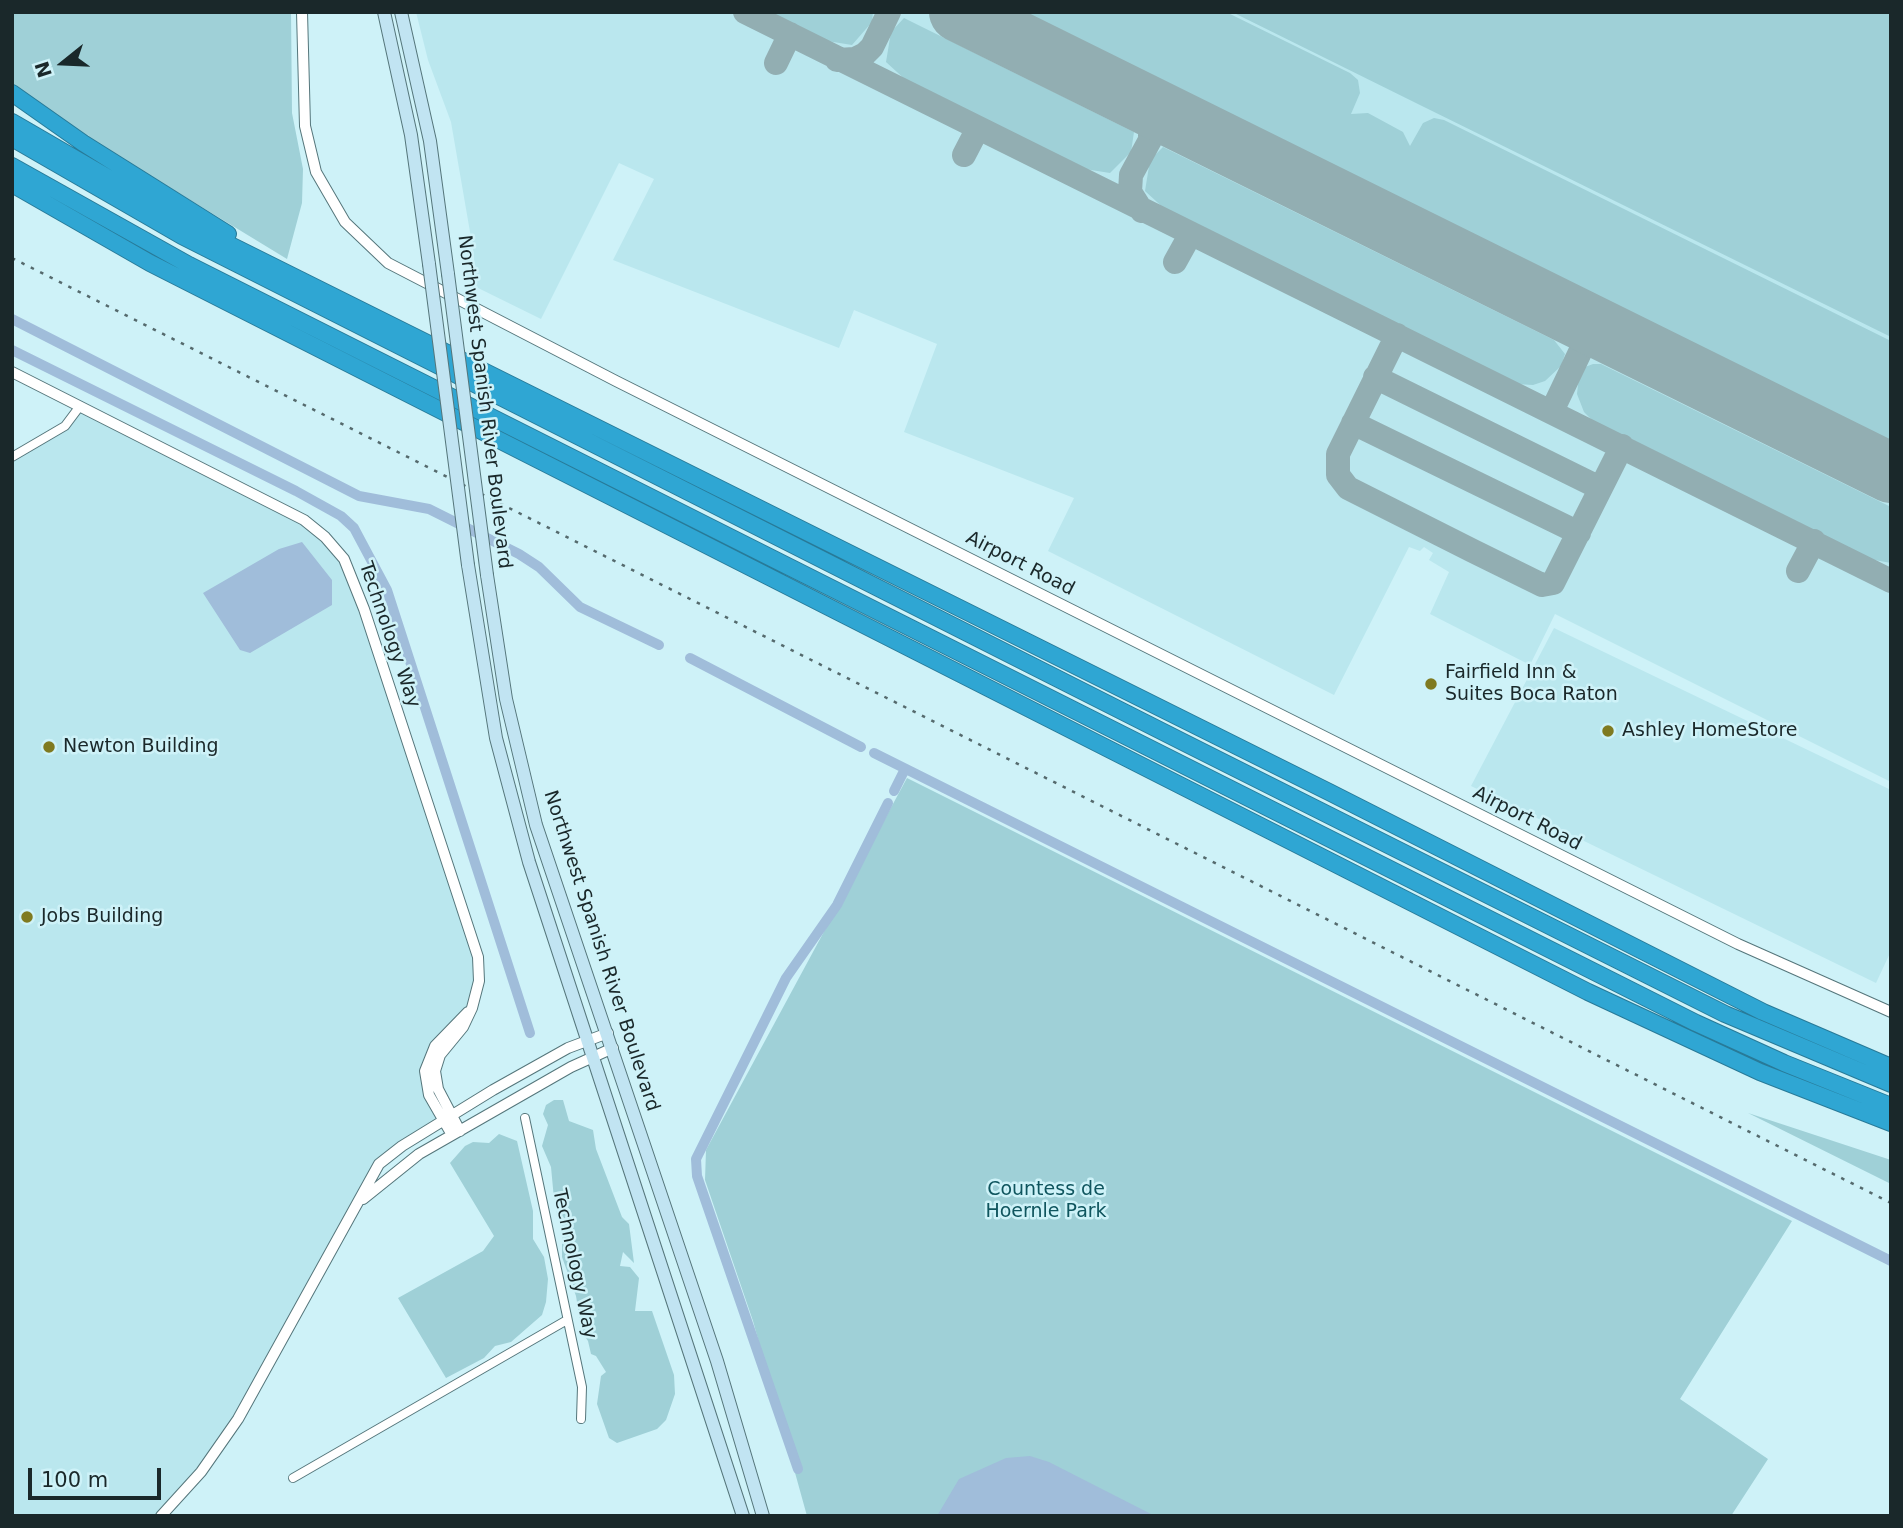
<!DOCTYPE html>
<html>
<head>
<meta charset="utf-8">
<style>
  body { margin:0 }
  #map { position:relative; width:1903px; height:1528px; overflow:hidden; background:#cef2f8; font-family:"DejaVu Sans",sans-serif }
  canvas { display:block }
  .frame { position:absolute; inset:0; border:14px solid #1a282a; pointer-events:none }
  .north { position:absolute; left:28px; top:28px; width:70px; height:70px; -webkit-text-stroke:5px #cef2f8; paint-order:stroke; rotate:252deg; font-size:19px; font-weight:700; line-height:28px; text-align:center; color:#1a282a }
  .north::after { content:''; display:block; margin:auto; width:24px; height:32px; background:#1a282a; clip-path:polygon(50% 0,100% 100%,50% 72%,0 100%) }
  .scale { position:absolute; left:28px; top:1468px; width:133px; height:32px; box-sizing:border-box; border:4px solid #1a282a; border-top:0; padding-left:9px; font-size:21px; line-height:24px; white-space:nowrap; color:#1a282a; -webkit-text-stroke:5px #cef2f8; paint-order:stroke }
</style>
</head>
<body>
<div id="map">
<canvas width="1903" height="1528"></canvas>
<div class="frame"></div>
<div class="north">N</div>
<div class="scale">100 m</div>
</div>
<script>
const context = document.querySelector('canvas').getContext('2d');
context.lineJoin = 'round';
function fill(path, color) {
  context.fillStyle = color;
  context.fill(path, 'evenodd');
}
function poly(rows) {
  const path = new Path2D();
  for (const r of rows) {
    path.moveTo(r[0], r[1]);
    for (let i = 2; i < r.length; i += 2) path.lineTo(r[i], r[i + 1]);
  }
  return path;
}
function strokePath(path, color, width, dash) {
  context.strokeStyle = color;
  context.lineWidth = width;
  context.lineCap = dash ? 'butt' : 'round';
  context.setLineDash(dash || []);
  context.stroke(path);
}
function write(font, color, halo, rows, align = 'center') {
  context.font = font + ' "DejaVu Sans",sans-serif';
  context.lineWidth = 5;
  context.setLineDash([]);
  context.textBaseline = 'middle';
  context.strokeStyle = halo;
  context.fillStyle = color;
  for (const [text, x, y, turn = 0] of rows) {
    context.save();
    context.translate(x, y);
    context.rotate((+turn || 0) * Math.PI / 180);
    context.textAlign = isNaN(turn) ? turn : align;
    if (halo) context.strokeText(text, 0, 0);
    context.fillText(text, 0, 0);
    context.restore();
  }
}
fill(poly([
  [416,12,1891,12,1891,782,1555,614,1530,665,1430,614,1449,572,1429,560,1433,553,1424,547,1420,551,1409,547,1334,695,1048,551,1074,498,904,432,937,344,854,310,839,348,613,260,654,179,619,163,541,319,474,286,474,255,451,122,428,60],
  [80,406,304,520,344,559,475,949,472,1008,425,1071,443,1120,384,1159,238,1420,161,1516,12,1516,12,457,54,433],
  [1554,628,1891,790,1891,951,1876,983,1471,786]
]), '#bae7ee');
fill(poly([
  [12,12,291,12,292,113,303,169,302,203,287,259,44,111,12,85],
  [761,12,873,12,872,22,852,45,821,40],
  [1025,12,1226,12,1350,73,1358,80,1360,93,1351,114,1368,113,1403,132,1410,146,1423,123,1434,118,1444,120,1891,341,1891,441],
  [1232,12,1891,12,1891,337,1424,107],
  [904,18,1134,132,1131,152,1110,173,1085,169,1015,139,909,83,886,62,891,32],
  [1163,147,1554,340,1565,354,1561,366,1545,381,1533,385,1516,384,1383,322,1169,213,1145,191,1150,160],
  [1593,364,1601,364,1891,507,1891,563,1869,559,1835,544,1594,422,1584,412,1577,394,1579,376,1585,367],
  [907,778,1792,1221,1680,1399,1768,1459,1731,1516,807,1516,753,1321,705,1180,706,1150],
  [554,1100,563,1100,569,1121,593,1130,596,1149,622,1217,629,1224,634,1263,623,1252,620,1266,630,1267,639,1278,635,1311,652,1311,674,1375,675,1394,666,1420,657,1429,617,1443,609,1438,597,1404,601,1376,606,1372,596,1356,591,1354,588,1341,582,1332,576,1296,562,1257,562,1226,556,1215,558,1206,554,1199,551,1167,542,1146,548,1125,543,1114,546,1105],
  [1748,1113,1891,1160,1891,1184],
  [499,1134,517,1141,533,1211,533,1239,544,1257,548,1279,546,1302,542,1315,511,1342,495,1346,484,1358,446,1378,398,1298,483,1251,494,1236,450,1163,465,1146,473,1142,489,1143]
]), '#9fd0d7');
fill(poly([
  [302,542,332,580,332,605,250,653,240,650,203,593,279,549],
  [1030,1456,1049,1462,1155,1516,937,1516,959,1479,1006,1458]
]), '#a0bdda');
strokePath(poly([
  [12,319,359,496,429,509,519,554,539,567,580,607,659,645],
  [12,350,296,491,341,516,354,528,387,590,530,1033],
  [690,658,861,747],
  [874,753,1891,1261],
  [894,791,905,769],
  [798,1469,697,1176,696,1159,786,978,837,905,888,803]
]), '#a0bdda', 10);
strokePath(poly([
  [745,12,1891,581],
  [837,60,855,59,865,54,872,47,889,12],
  [776,63,790,34],
  [1141,101,1151,119,1150,136],
  [964,155,978,128],
  [1142,211,1130,192,1131,175,1156,129,1170,123,1185,123],
  [1175,262,1190,235],
  [1397,335,1338,454,1338,475,1348,488,1473,551,1542,585,1553,583,1622,446],
  [1375,377,1600,488],
  [1552,411,1593,325],
  [1353,423,1579,533],
  [1798,571,1814,541]
]), '#92aeb2', 24);
strokePath(poly([
  [959,12,1891,473]
]), '#92aeb2', 60);
const minor = poly([
  [12,457,65,426,80,406],
  [525,1118,582,1387,581,1419],
  [293,1478,567,1320]
]);
const tertiary = poly([
  [302,12,305,126,316,172,345,222,388,263,616,381,1738,944,1891,1012],
  [12,372,304,520,325,537,344,559,364,609,478,957,479,981,472,1008,463,1027,440,1055,435,1071,438,1089,460,1131],
  [452,1135,429,1095,425,1071,435,1046,468,1012],
  [363,1199,419,1154,571,1067,613,1048],
  [161,1516,201,1472,238,1419,379,1164,402,1146,493,1090,568,1048,608,1033]
]);
const secondary = poly([
  [384,12,411,135,429,264],
  [401,12,430,141,448,274],
  [468,565,496,738,529,862,743,1516],
  [487,575,506,699,536,825,717,1361,763,1516]
]);
const motorway = poly([
  [12,93,83,143,228,234],
  [12,122,188,224,1329,792,1763,1012,1891,1067],
  [12,138,182,236,1183,742,1725,1014,1891,1084],
  [12,166,189,265,1696,1023,1784,1063,1891,1106],
  [12,184,150,263,1588,992,1760,1072,1891,1123]
]);
strokePath(minor, '#55767b', 10);
strokePath(tertiary, '#55767b', 12);
strokePath(secondary, '#55767b', 14);
strokePath(motorway, '#287a98', 18);
strokePath(minor, '#fff', 8);
strokePath(tertiary, '#fff', 10);
strokePath(secondary, '#c1e4f2', 12);
strokePath(motorway, '#2fa6d3', 16);
strokePath(poly([
  [12,258,1891,1203]
]), '#556a6d', 2.5, [3.5, 7]);
const secondaryBridge = poly([
  [429,264,468,565],
  [448,274,487,575]
]);
strokePath(secondaryBridge, '#55767b', 14, []);
strokePath(secondaryBridge, '#c1e4f2', 12);
for (const [x, y, r, color] of [
  [1431,684,7,"#7f7a20"],
  [1608,731,7,"#7f7a20"],
  [49,747,7,"#7f7a20"],
  [27,917,7,"#7f7a20"]
]) {
  const dot = new Path2D();
  dot.arc(x, y, r, 0, 2 * Math.PI);
  context.fillStyle = color;
  context.fill(dot);
  strokePath(dot, '#cef2f8', 2.5);
}
write('19px', '#1a282a', '#cef2f8', [
  ["Northwest Spanish River Boulevard",484,402,83],
  ["Airport Road",1020,564,27],
  ["Technology Way",389,635,71],
  ["Airport Road",1527,819,27],
  ["Northwest Spanish River Boulevard",601,951,72],
  ["Technology Way",574,1264,78]
]);
write('19px', '#1a282a', '#cef2f8', [
  ["Fairfield Inn &",1445,673],
  ["Suites Boca Raton",1445,695],
  ["Ashley HomeStore",1622,731],
  ["Newton Building",63,747],
  ["Jobs Building",41,917]
], 'left');
write('19px', '#0f555e', '#cef2f8', [
  ["Countess de",1046,1190],
  ["Hoernle Park",1046,1212]
]);
</script>
</body>
</html>
